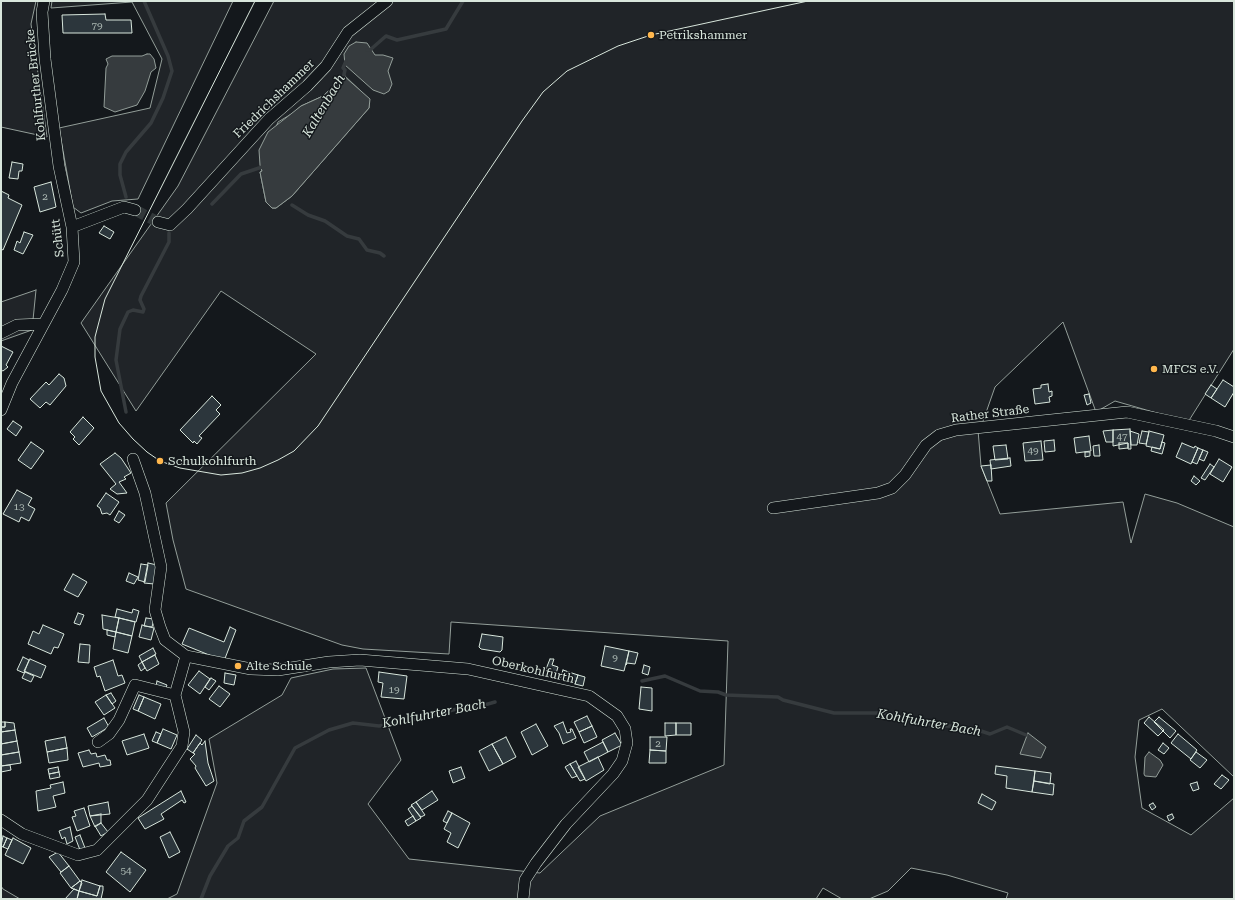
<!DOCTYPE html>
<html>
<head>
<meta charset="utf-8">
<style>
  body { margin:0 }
  #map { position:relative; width:1235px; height:900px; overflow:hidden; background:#14181c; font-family:"Roboto Serif",serif }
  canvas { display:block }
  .frame { position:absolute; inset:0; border:2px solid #d8e6dc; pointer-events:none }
</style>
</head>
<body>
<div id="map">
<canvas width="1235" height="900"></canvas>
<div class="frame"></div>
</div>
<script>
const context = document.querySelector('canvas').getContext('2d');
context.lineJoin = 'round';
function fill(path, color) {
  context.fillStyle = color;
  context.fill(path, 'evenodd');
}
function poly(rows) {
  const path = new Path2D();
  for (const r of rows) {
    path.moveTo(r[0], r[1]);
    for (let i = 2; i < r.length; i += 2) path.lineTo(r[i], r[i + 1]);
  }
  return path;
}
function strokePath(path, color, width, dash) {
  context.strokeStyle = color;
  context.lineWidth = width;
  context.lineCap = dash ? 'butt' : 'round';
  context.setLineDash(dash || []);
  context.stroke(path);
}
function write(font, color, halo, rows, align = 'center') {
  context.font = font + ' "Roboto Serif",serif';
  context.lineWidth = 3;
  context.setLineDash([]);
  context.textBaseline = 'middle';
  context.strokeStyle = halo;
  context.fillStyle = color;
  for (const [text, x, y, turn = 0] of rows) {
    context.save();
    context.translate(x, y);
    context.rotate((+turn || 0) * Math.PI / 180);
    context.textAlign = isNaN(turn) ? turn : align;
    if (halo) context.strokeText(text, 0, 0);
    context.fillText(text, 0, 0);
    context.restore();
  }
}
const green = poly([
  [1,1,36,1,31,24,47,137,1,127,1,1],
  [52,1,233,1,138,199,112,201,81,213,73,207,59,128,150,108,162,59,132,2,51,8,52,1],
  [274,1,1234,1,1234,349,1188,422,1115,401,1096,412,1063,322,995,387,982,424,978,430,981,466,1000,514,1123,502,1131,543,1145,494,1177,503,1234,527,1234,777,1162,709,1139,720,1135,757,1142,808,1191,835,1234,798,1234,899,1006,899,1008,893,947,875,911,868,888,891,869,899,842,899,823,888,816,899,167,899,177,894,217,783,209,739,282,695,291,678,333,669,366,668,401,760,368,804,409,859,540,873,600,816,724,765,728,641,451,622,449,654,363,649,342,645,186,589,173,540,166,503,316,354,221,291,136,411,81,323,178,186,274,1],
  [345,76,369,99,369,108,292,196,276,208,272,208,266,202,260,172,262,171,261,165,278,122,293,113,301,106,323,96,345,76],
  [36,290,32,330,1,341,1,302,36,290],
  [1,886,3,889,20,899,1,899,1,886]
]);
fill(green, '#202428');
strokePath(green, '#939e99', 1);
const water = poly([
  [356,42,367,43,375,55,383,55,393,58,388,71,392,84,389,91,384,94,373,90,345,65,344,54,349,46,356,42],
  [147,54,150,54,154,59,156,68,151,72,145,91,137,105,115,112,104,107,106,68,108,64,106,59,112,56,142,56,147,54],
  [344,76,370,99,369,108,292,196,276,208,272,208,266,202,260,172,262,171,260,165,259,150,268,132,301,106,323,96,344,76],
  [1028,733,1046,747,1041,758,1020,754,1028,733],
  [1149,752,1160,760,1163,765,1156,777,1145,776,1144,774,1145,757,1149,752]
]);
fill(water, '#363b3e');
strokePath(water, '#939e99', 1);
strokePath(poly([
  [367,50,370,50,386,36,397,40,446,29,463,1],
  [343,79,345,70,343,68,346,61],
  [126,197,120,175,120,164,126,152,151,123,163,98,172,71,168,56,144,1],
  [212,204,241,174,265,166],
  [292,205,308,215,325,221,347,236,359,239,367,250,380,253,384,256],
  [126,412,116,360,120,329,128,312,133,310,143,312,144,309,140,300,141,296,169,242,169,233],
  [642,681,665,676,700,691,718,692,726,695,778,697,783,700,834,713,883,713,904,717,912,721,919,720,935,726,957,726,973,733,981,731,990,734,1007,727,1026,735],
  [201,899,210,876,228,846,238,838,244,821,262,807,295,748,329,730,353,723,379,726,404,722,457,709,470,709,495,702]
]), '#363b3e', 3.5);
const building = poly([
  [105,14,106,20,131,20,132,33,63,33,62,15,105,14],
  [12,162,23,164,22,171,19,171,18,179,9,178,12,162],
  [51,182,56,207,40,212,34,187,51,182],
  [1,191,9,195,8,198,22,205,3,250,1,249,1,191],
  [104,226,114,232,110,239,99,233,104,226],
  [24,232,33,235,23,254,14,250,17,241,20,243,24,232],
  [1,346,13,352,6,365,8,367,3,371,1,370,1,346],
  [59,374,64,378,66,386,50,405,46,402,40,408,30,399,46,382,49,385,59,374],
  [1223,380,1234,387,1234,392,1225,407,1211,398,1223,380],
  [1048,384,1049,392,1052,391,1052,396,1049,397,1050,402,1035,404,1033,389,1041,388,1041,385,1048,384],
  [1211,385,1217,389,1211,398,1205,394,1211,385],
  [1089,394,1091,403,1087,405,1084,395,1089,394],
  [212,396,221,405,216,410,220,414,199,436,202,438,197,444,194,441,193,443,180,430,212,396],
  [83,417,94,428,79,445,73,439,75,437,70,432,83,417],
  [13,421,22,427,16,436,7,429,13,421],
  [1130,429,1131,449,1128,449,1128,443,1113,446,1113,430,1130,429],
  [1113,430,1113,442,1106,442,1103,431,1113,430],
  [1130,431,1139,434,1137,445,1131,445,1130,431],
  [1142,431,1149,432,1146,444,1139,443,1142,431],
  [1149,431,1164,435,1160,449,1146,446,1149,431],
  [1089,436,1091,451,1076,453,1074,438,1089,436],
  [1054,440,1055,451,1045,452,1044,441,1054,440],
  [1041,441,1043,460,1025,461,1023,443,1041,441],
  [31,442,44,451,31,469,18,460,31,442],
  [1162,442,1165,443,1162,454,1151,451,1152,447,1160,449,1162,442],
  [1119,443,1128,443,1128,448,1119,449,1119,443],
  [1182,443,1194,448,1195,446,1198,448,1191,464,1176,457,1182,443],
  [1006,445,1008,459,995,460,993,446,1006,445],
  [1099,445,1100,456,1094,456,1093,446,1099,445],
  [1198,448,1203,450,1197,464,1192,462,1198,448],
  [1203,450,1208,452,1204,461,1199,459,1203,450],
  [1085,452,1090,452,1090,456,1085,457,1085,452],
  [115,453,121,458,131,473,124,477,126,479,119,482,127,493,117,494,110,489,116,484,100,464,115,453],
  [1010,458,1011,466,991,469,990,460,1010,458],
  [1219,459,1232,467,1223,482,1210,474,1219,459],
  [1210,464,1214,467,1205,480,1201,478,1210,464],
  [991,465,992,481,987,481,981,466,991,465],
  [1194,476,1200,481,1196,485,1191,481,1194,476],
  [17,490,32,498,28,505,35,509,29,521,21,517,19,522,3,514,17,490],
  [106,493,119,502,110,515,107,513,102,514,100,508,97,506,106,493],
  [119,511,125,515,119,523,114,520,119,511],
  [148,563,157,565,154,584,144,583,148,563],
  [141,564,148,565,145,582,138,580,141,564],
  [129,573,138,577,134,584,126,581,129,573],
  [73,574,87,582,78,597,64,590,73,574],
  [117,609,132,613,133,609,139,611,136,622,115,617,117,609],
  [78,613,84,615,80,625,74,623,78,613],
  [102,615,119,618,116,632,103,629,102,615],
  [119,618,135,622,132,636,116,632,119,618],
  [146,618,154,619,152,627,144,626,146,618],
  [43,625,64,634,58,648,54,647,51,654,28,644,33,631,39,634,43,625],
  [142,625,154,628,151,640,139,637,142,625],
  [230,627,236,630,224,661,182,644,189,628,224,642,230,627],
  [107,630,116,632,115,637,107,635,107,630],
  [116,632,132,636,128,653,113,649,116,632],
  [482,634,503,637,502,650,500,652,481,649,479,647,482,634],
  [80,644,90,645,89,663,78,662,80,644],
  [605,646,629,651,624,671,601,666,605,646],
  [153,648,156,654,142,662,139,656,153,648],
  [629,651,638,653,635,664,627,663,626,665,629,651],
  [155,655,159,664,147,671,142,662,155,655],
  [23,657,29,660,24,673,17,670,23,657],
  [30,659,46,666,41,678,24,671,30,659],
  [550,659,554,659,552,665,558,667,555,677,544,674,550,659],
  [113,660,118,676,122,675,125,683,105,691,100,676,97,677,94,667,113,660],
  [142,662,145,668,141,671,138,665,142,662],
  [644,665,650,667,648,675,642,673,644,665],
  [563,670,578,675,575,684,560,679,563,670],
  [199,671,210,679,200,694,188,685,199,671],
  [25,672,34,676,31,682,22,678,25,672],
  [379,672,407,676,404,699,381,697,383,683,378,682,379,672],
  [225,673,236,675,234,685,224,683,225,673],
  [578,675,585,677,583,686,575,684,578,675],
  [211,678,216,681,209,690,205,687,211,678],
  [157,681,167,685,165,690,156,686,157,681],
  [219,686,230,694,220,707,209,699,219,686],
  [641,687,652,688,652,711,639,709,641,687],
  [111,693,116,701,112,704,106,695,111,693],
  [106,695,115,708,104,715,95,702,106,695],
  [139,695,144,697,138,711,133,709,139,695],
  [144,697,161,704,155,719,138,711,144,697],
  [587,716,592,726,579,732,574,722,587,716],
  [1149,717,1164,730,1158,736,1144,723,1149,717],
  [1159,717,1176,731,1170,738,1154,722,1159,717],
  [104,718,109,727,92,737,87,728,104,718],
  [1,722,5,722,5,727,1,727,1,722],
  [5,722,14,723,15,730,1,732,1,727,5,727,5,722],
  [563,722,567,733,571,732,570,729,572,729,576,738,563,744,559,733,554,726,563,722],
  [665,723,676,723,676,735,665,736,665,723],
  [676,723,691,723,691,735,676,735,676,723],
  [536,724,548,746,532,755,521,732,536,724],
  [592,726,597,737,584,743,579,732,592,726],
  [163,729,177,735,171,749,157,743,163,729],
  [15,730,17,741,1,744,1,732,15,730],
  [156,732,161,734,157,743,152,741,156,732],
  [615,733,622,745,608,752,602,740,615,733],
  [144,734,149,748,127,755,122,741,144,734],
  [1178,734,1197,750,1191,759,1171,743,1178,734],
  [196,735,202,740,193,753,187,749,196,735],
  [65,737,67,748,47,752,45,741,65,737],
  [506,737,516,757,503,764,492,744,506,737],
  [650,737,667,737,666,751,650,750,650,737],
  [17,741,19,752,1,755,1,744,17,741],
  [205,741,208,763,214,781,206,786,195,768,196,766,190,759,195,754,193,753,200,743,202,745,205,741],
  [603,742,608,752,589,762,584,752,603,742],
  [1163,743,1169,748,1164,754,1158,750,1163,743],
  [492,744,503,764,489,771,479,751,492,744],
  [67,748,68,760,49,763,47,752,67,748],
  [89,750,91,754,96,753,97,757,105,755,107,760,110,760,111,765,100,767,99,763,83,767,78,753,89,750],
  [650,750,666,751,666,763,649,763,650,750],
  [19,752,21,763,1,766,1,755,19,752],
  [1196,752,1207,760,1200,768,1190,760,1196,752],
  [598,757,604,770,586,781,578,767,598,757],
  [576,761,585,779,580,781,570,764,576,761],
  [570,764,577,776,572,778,565,767,570,764],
  [10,765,11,770,1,772,1,766,10,765],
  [996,766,1035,771,1032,792,1006,788,1007,776,995,774,996,766],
  [58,767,59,772,49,774,48,769,58,767],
  [461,767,465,778,453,783,449,771,461,767],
  [1035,771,1051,773,1050,784,1034,781,1035,771],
  [59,772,60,777,50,779,49,774,59,772],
  [1222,775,1229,780,1221,789,1214,784,1222,775],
  [1034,781,1054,784,1053,795,1032,792,1034,781],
  [63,782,65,793,53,796,56,807,38,811,36,791,51,788,50,785,63,782],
  [1197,782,1199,789,1193,791,1190,784,1197,782],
  [181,791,186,802,184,803,182,800,161,814,164,819,145,829,138,818,181,791],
  [432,791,438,800,422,810,416,802,432,791],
  [982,794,996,802,992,810,978,803,982,794],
  [108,802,110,814,90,816,88,806,108,802],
  [416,802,425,815,421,817,411,805,416,802],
  [1153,803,1156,807,1152,810,1149,805,1153,803],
  [412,806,421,818,416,821,408,809,412,806],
  [84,808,90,826,77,831,72,817,76,816,74,811,84,808],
  [448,811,452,813,447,823,443,821,448,811],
  [452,813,470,823,458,848,447,842,451,833,444,829,452,813],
  [101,814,101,823,95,827,90,816,101,814],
  [1172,814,1174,818,1169,821,1167,816,1172,814],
  [413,816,416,821,408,826,405,821,413,816],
  [101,823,108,832,101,836,95,826,101,823],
  [70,827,73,841,67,844,65,837,62,839,59,831,70,827],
  [170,832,180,852,169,858,160,837,170,832],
  [80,835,85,848,80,850,75,837,80,835],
  [3,836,7,838,3,847,1,846,3,836],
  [7,838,12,840,8,849,3,847,7,838],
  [13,838,31,848,23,864,5,855,13,838],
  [58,852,69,866,61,872,49,857,58,852],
  [121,852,146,870,130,892,106,872,121,852],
  [69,866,80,881,71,888,60,873,69,866],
  [82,880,100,886,97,896,79,891,82,880],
  [80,881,82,883,79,891,71,888,80,881],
  [100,886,103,886,103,890,101,899,77,899,79,891,97,896,100,886],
  [74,889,79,891,77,899,65,899,74,889]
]);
fill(building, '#2c363c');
strokePath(building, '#d8e6dc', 1);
strokePath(poly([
  [135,210,158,222]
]), '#313739', 11, [11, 5.5]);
const minor = poly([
  [158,222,170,225,187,209,269,119,307,86,326,66,348,32,387,1],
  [72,227,124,207,135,210],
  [1,333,17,325,43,324],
  [1,410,12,383,62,290,74,262,72,227,59,166,45,59,42,12,44,1],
  [133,459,145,493,161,567,155,610,160,627,165,640,186,656,251,669,278,670,329,662,360,660,468,669,589,696,617,716,625,729,627,743,622,761,613,774,566,824,536,863,525,880,523,899],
  [773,508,878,493,892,488,905,475,926,445,939,435,956,430,1127,412,1216,431,1234,437],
  [98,742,109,734,119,720,135,685,175,695],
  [1,820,22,834,78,855,97,850,147,800,182,746,184,732,175,695,186,656]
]);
strokePath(minor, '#d8e6dc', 12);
strokePath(minor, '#14181c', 11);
strokePath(poly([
  [255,1,105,299,95,337,95,357,101,391,119,423,133,439,147,452,160,461,180,468,221,475,242,473,260,468,278,460,294,451,318,426,522,121,543,92,567,71,618,46,651,35,808,1]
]), '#d8e6dc', 1);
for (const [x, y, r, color] of [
  [651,35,4,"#ffb74d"],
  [1154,369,4,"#ffb74d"],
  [160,461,4,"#ffb74d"],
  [238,666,4,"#ffb74d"]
]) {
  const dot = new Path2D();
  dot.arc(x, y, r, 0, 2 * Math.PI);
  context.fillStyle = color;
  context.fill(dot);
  strokePath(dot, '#14181c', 1.5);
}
write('10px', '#adbab4', null, [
  ["79",97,26],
  ["2",45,197],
  ["47",1122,437],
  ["49",1033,451],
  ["13",19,507],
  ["9",615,658],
  ["19",394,690],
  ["2",658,744],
  ["54",126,871]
]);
write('12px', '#d8e6dc', '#14181c', [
  ["Petrikshammer",659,35],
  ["MFCS e.V.",1162,369],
  ["Schulkohlfurth",168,461],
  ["Alte Schule",246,666]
], 'left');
write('12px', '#d8e6dc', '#14181c', [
  ["Kohlfurther Brücke",36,85,-96],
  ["Friedrichshammer",274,99,-44],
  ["Schütt",58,238,-97],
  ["Rather Straße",990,414,-7],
  ["Oberkohlfurth",533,670,13]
]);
write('italic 13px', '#d8e6dc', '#14181c', [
  ["Kaltenbach",324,106,-59],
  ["Kohlfuhrter Bach",434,714,-11],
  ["Kohlfuhrter Bach",929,723,10]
]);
</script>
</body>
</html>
